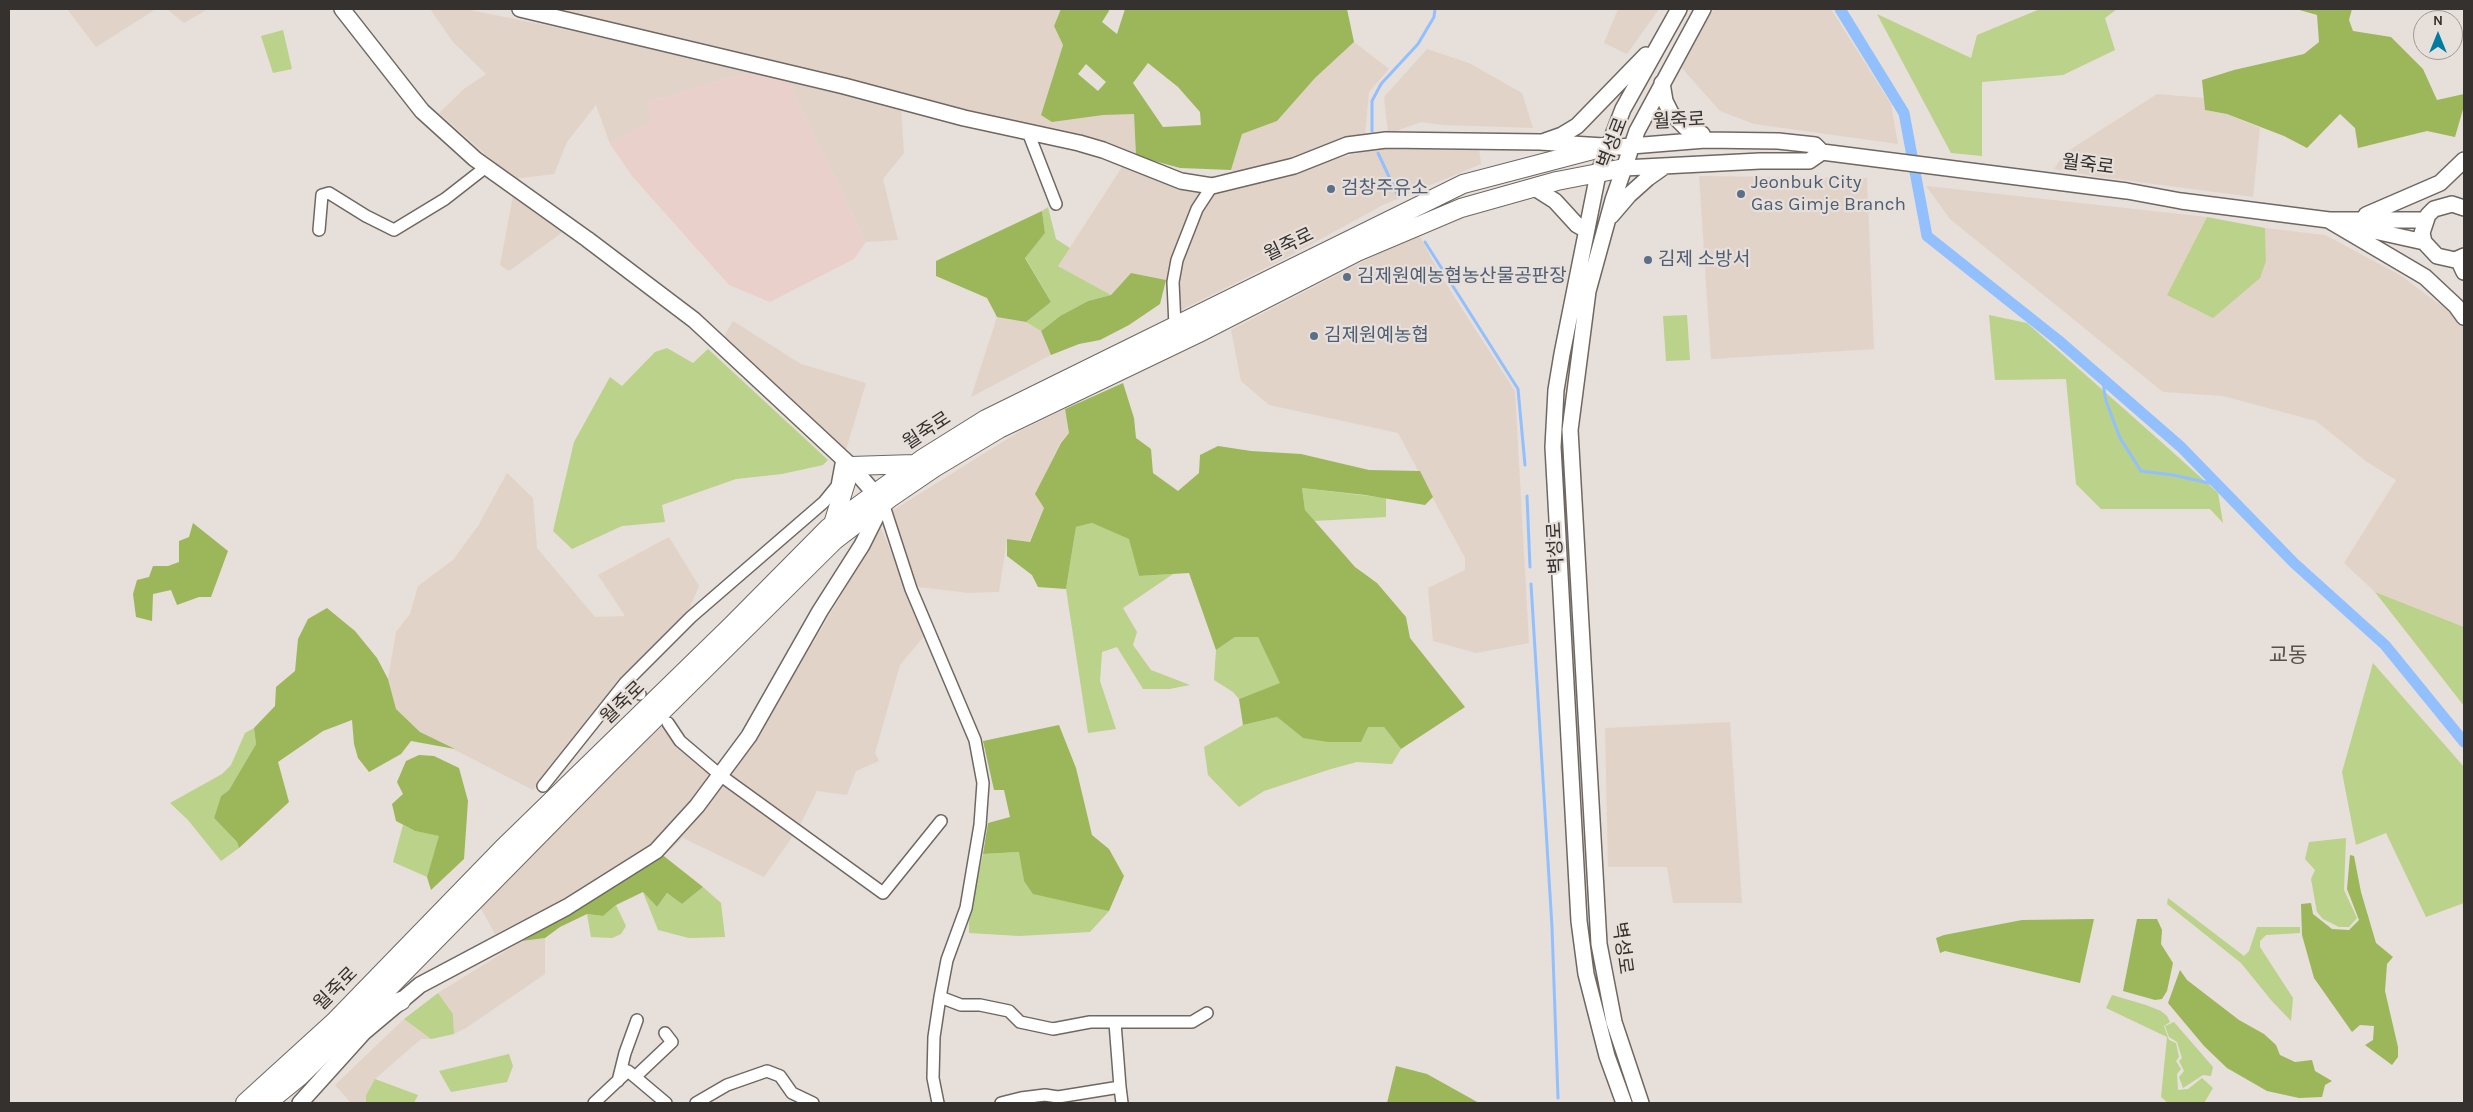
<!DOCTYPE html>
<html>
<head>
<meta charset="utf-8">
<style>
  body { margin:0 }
  #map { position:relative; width:2473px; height:1112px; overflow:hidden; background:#e7dfd9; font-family:Karla,sans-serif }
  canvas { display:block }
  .frame { position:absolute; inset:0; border:10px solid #34312f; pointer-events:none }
  .north { position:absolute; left:2413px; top:10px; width:50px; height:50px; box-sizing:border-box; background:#e7dfd9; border:1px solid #9f9995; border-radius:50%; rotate:0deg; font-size:14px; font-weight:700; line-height:20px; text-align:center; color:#34312f }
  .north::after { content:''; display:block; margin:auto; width:18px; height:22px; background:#007ba2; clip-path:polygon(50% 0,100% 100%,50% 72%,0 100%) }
</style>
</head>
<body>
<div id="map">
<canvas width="2473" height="1112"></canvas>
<div class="frame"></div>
<div class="north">N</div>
</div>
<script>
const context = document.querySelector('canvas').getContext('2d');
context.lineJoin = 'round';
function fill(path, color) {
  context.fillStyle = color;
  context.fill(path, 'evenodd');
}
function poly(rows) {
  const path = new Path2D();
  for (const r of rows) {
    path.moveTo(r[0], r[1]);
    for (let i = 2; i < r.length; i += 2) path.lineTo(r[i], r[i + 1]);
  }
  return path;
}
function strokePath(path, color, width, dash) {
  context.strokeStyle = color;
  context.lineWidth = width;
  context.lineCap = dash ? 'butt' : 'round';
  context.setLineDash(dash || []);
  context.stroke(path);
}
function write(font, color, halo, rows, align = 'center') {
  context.font = font + ' Karla,"Noto Sans KR",sans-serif';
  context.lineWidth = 4.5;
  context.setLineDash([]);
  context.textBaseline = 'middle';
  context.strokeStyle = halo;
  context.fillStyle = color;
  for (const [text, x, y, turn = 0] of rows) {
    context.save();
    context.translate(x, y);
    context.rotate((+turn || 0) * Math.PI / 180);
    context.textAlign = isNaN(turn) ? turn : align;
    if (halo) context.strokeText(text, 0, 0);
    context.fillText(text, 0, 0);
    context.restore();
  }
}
fill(poly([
  [67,9,156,9,96,47],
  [167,9,208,9,184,23],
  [430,9,465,9,564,29,750,72,648,102,651,122,610,144,596,105,567,142,554,174,513,179,439,113,464,89,486,74,453,42],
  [555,9,1061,9,1054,26,1063,45,1041,115,1134,114,1136,156,773,62],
  [1618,9,1659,9,1627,54,1604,43],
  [1714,9,1831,9,1891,104,1898,144,1754,124,1720,111,1679,65],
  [1354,42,1389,69,1369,92,1365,135,1239,174,1231,170,1242,134,1277,121,1315,78],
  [1427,49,1469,63,1522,93,1533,128,1443,125,1421,122,1388,134,1384,97],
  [789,82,901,108,904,153,883,179,898,240,866,242],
  [2157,94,2204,98,2205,110,2227,114,2260,128,2253,197,2093,176,2054,169,2065,153],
  [1396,147,1479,149,1481,164,1383,205,1284,259,1179,311,1176,287,1166,280,1131,273,1111,295,1058,266,1122,167,1214,191,1359,153],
  [1699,176,1867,178,1874,349,1711,359],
  [1926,186,2207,217,2167,295,2266,261,2265,228,2325,235,2400,275,2454,315,2464,328,2464,627,2375,592,2344,563,2396,480,2367,462,2316,421,2223,396,2163,392,1950,219],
  [513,196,567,229,509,271,500,265],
  [1418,233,1441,276,1515,391,1529,643,1476,653,1433,641,1428,588,1465,570,1465,558,1398,433,1269,405,1241,381,1231,330],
  [997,317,1026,322,1041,331,1051,355,971,397],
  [733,321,801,364,866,383,845,453,723,338],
  [1065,409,1069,433,1060,443,1036,494,1044,508,1029,542,1007,539,999,592,969,593,918,587,897,534,892,511,1020,431],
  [507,473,533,498,537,548,595,617,625,616,598,575,669,537,699,586,688,612,652,649,533,790,420,732,396,709,388,679,396,632,410,614,418,586,453,560,478,526],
  [881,528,926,634,900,665,875,753,879,761,856,771,847,795,817,791,799,827,724,775,807,645,813,643],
  [1730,722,1742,903,1673,903,1667,867,1608,867,1605,728],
  [662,725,721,784,793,836,764,877,683,838,664,855,646,847,558,902,495,934,480,907,586,798],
  [545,938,545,974,466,1028,454,1034,453,1014,438,993,522,941],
  [404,1019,431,1039,421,1039,375,1079,366,1095,366,1103,351,1103,335,1085]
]), '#e2d3c8');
fill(poly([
  [750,72,789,82,866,242,854,259,770,302,729,285,632,176,610,144,650,122,648,102]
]), '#ead0cb');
fill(poly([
  [2040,9,2117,9,2105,18,2115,50,2063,75,1982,82,1982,156,1951,153,1877,14,1971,58,1977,35],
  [283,30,292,69,273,73,261,36],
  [1048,207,1056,239,1070,248,1058,266,1111,295,1088,301,1060,316,1041,331,1026,322,1051,302,1025,257,1045,233,1042,211],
  [2207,217,2265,228,2266,261,2260,278,2213,318,2167,295],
  [1687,315,1690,360,1666,361,1663,316],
  [1989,315,2027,323,2167,447,2218,493,2223,523,2210,509,2101,509,2076,484,2066,379,1995,380],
  [667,348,693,363,708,349,828,460,823,465,782,474,736,479,662,505,665,522,622,526,572,549,553,531,574,442,610,377,622,386,655,352],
  [1302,488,1386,498,1386,517,1314,521,1305,510],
  [1092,523,1130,539,1139,576,1173,574,1123,608,1137,632,1133,645,1151,670,1190,685,1169,689,1143,689,1117,647,1102,652,1100,681,1116,729,1088,733,1066,589,1076,527],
  [2375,592,2464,627,2464,706],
  [1235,637,1258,637,1281,683,1239,699,1233,692,1214,680,1216,650],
  [2373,663,2464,767,2464,903,2426,917,2386,833,2356,845,2342,772],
  [1277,717,1303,738,1368,727,1384,727,1401,749,1392,764,1357,762,1331,769,1264,791,1239,807,1208,775,1204,747,1243,725],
  [254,728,256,744,229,790,221,796,214,818,237,842,239,848,221,861,188,820,170,803,222,774,231,765,245,733],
  [403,825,415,831,440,836,427,877,393,862],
  [2346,838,2344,890,2357,918,2349,927,2339,927,2323,919,2317,912,2311,879,2315,870,2305,859,2309,842],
  [1020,852,1024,881,1109,911,1090,932,1019,936,969,933,969,915,983,854],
  [703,887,721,903,725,937,689,938,658,930,643,892,657,907,667,893,682,904],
  [2168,898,2244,956,2249,951,2257,927,2300,927,2300,933,2266,935,2260,941,2260,947,2293,998,2291,1021,2271,1000,2241,963,2167,904],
  [616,905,626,926,621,934,612,938,591,937,587,914,603,916],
  [438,993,453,1014,454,1034,431,1039,404,1019],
  [2112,995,2146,1005,2161,1011,2167,1016,2170,1022,2164,1026,2169,1040,2176,1043,2179,1057,2176,1061,2181,1069,2177,1074,2178,1090,2188,1089,2202,1078,2213,1088,2204,1103,2168,1103,2161,1097,2167,1037,2106,1008],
  [2174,1022,2213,1067,2211,1076,2203,1075,2183,1088,2179,1077,2184,1071,2179,1061,2182,1058,2177,1042,2169,1037,2165,1026],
  [509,1054,513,1066,507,1082,451,1092,439,1071],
  [375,1079,418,1095,414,1103,366,1103,366,1095]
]), '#bad28a');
fill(poly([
  [1061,9,1108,9,1109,11,1102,22,1117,34,1125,9,1347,9,1354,42,1315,78,1277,121,1242,134,1231,170,1180,168,1136,156,1134,114,1103,115,1052,122,1041,115,1063,45,1054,26],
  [1148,63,1178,87,1200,112,1201,125,1163,127,1133,83],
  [1086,64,1106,82,1098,91,1078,74],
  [2296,9,2352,9,2349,20,2353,31,2391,37,2423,69,2437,100,2464,94,2464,106,2455,137,2427,131,2358,148,2355,128,2340,114,2307,148,2284,136,2227,114,2205,110,2202,80,2234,70,2304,54,2319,42,2317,15],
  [1042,211,1045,233,1025,258,1051,302,1026,322,997,317,987,298,936,276,936,261],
  [1131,273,1166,280,1160,304,1129,325,1100,340,1079,344,1051,355,1041,331,1060,316,1088,301,1111,295],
  [1123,383,1134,418,1136,438,1151,449,1153,473,1178,491,1199,473,1200,455,1218,446,1251,451,1301,454,1369,470,1420,471,1433,497,1425,505,1365,495,1302,488,1305,510,1355,567,1377,583,1406,617,1410,638,1465,707,1401,749,1384,727,1368,727,1361,742,1328,742,1303,738,1277,717,1243,725,1239,699,1280,683,1258,637,1235,637,1216,650,1189,573,1139,576,1129,539,1092,523,1076,527,1066,589,1038,587,1032,575,1007,556,1007,539,1030,542,1044,508,1035,494,1061,443,1069,433,1065,409],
  [193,523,228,551,211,597,199,597,177,605,171,590,153,594,152,621,136,617,133,594,137,580,149,577,153,566,168,566,179,562,179,541,189,537],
  [327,608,355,631,377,658,388,679,396,709,420,732,455,749,411,741,401,754,369,772,358,758,354,744,352,720,323,731,278,762,289,802,239,848,237,842,214,818,221,796,229,790,256,744,254,728,275,706,276,687,295,671,298,639,308,619],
  [1059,725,1076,768,1092,835,1109,849,1124,876,1109,911,1033,894,1024,881,1019,852,983,854,988,823,1010,817,1004,790,994,790,983,741],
  [419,755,434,756,459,768,468,801,464,859,431,890,427,877,439,836,415,831,396,821,392,804,403,794,397,782,406,761],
  [660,853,703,887,682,904,667,893,657,907,643,892,616,905,603,916,587,914,560,927,545,938,522,941],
  [2350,855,2354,856,2361,892,2376,943,2393,957,2387,964,2385,991,2398,1047,2398,1057,2392,1065,2365,1045,2373,1040,2374,1026,2360,1025,2352,1032,2314,978,2302,935,2301,904,2311,903,2313,914,2332,929,2349,930,2359,920,2347,889],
  [2094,919,2080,983,1945,951,1940,953,1936,938,1944,935,2022,920],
  [2137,919,2157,919,2162,930,2161,944,2173,963,2167,991,2162,999,2155,1000,2123,991],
  [2180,970,2187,980,2239,1020,2264,1034,2276,1045,2280,1055,2295,1062,2312,1060,2315,1071,2332,1081,2325,1085,2322,1097,2299,1098,2267,1091,2227,1068,2204,1046,2168,1003],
  [1396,1066,1427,1074,1479,1103,1387,1103]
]), '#9bb759');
strokePath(poly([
  [1372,131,1372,101,1381,84,1418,44,1434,17,1435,9],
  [1378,153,1398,196],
  [1425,242,1518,389,1525,465],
  [2102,377,2106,401,2120,438,2141,471,2173,475,2218,485],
  [1527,496,1530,567],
  [1531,584,1552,927,1558,1098]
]), '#92c0fe', 3);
strokePath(poly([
  [1840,9,1904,113,1927,236,2058,340,2181,447,2294,563,2385,645,2464,742]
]), '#92c0fe', 11);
const street = poly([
  [1028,132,1056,204],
  [319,230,322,195,329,193,366,216,394,230,445,199,486,167],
  [1175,326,1173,282,1177,260,1197,209,1212,186],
  [883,503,911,589,975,740,983,783,980,825,966,908,947,960,940,997,934,1037,933,1078,938,1103],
  [625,683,640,694],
  [668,723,680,741,720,775,883,893,941,821],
  [543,786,625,683,691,617,824,502,837,486,842,459],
  [940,997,961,1005,980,1005,1009,1011,1020,1022,1053,1029,1090,1022,1192,1022,1207,1013],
  [635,1077,672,1042,665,1033],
  [618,1081,625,1053,637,1020],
  [1120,1087,1122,1103],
  [594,1103,628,1071,666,1103],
  [696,1103,727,1085,767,1071,780,1076,792,1093,813,1103],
  [1001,1103,1021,1098,1045,1095,1058,1097,1120,1087,1115,1023]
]);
const secondary = poly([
  [520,9,844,86,964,118,1079,143,1103,150,1181,181,1212,186,1294,166,1347,145,1386,140,1540,142,1619,147,1705,140,1778,141,1815,145,1822,152],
  [1662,83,1665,101,1671,113,1686,128,1702,134,1705,140],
  [1545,141,1562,135,1577,126,1646,55],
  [1624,168,1760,161,1809,161,1822,152,2127,191,2181,201,2329,220,2425,220],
  [1533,187,1555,201,1577,225,1586,230],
  [2464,208,2452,204,2434,209,2428,215,2422,233,2424,242,2437,256,2455,260,2464,256],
  [2366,215,2440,183,2464,160],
  [1611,216,1629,195,1648,178,1665,166],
  [2330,221,2425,277,2456,306,2464,317],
  [2352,226,2424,242],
  [2458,259,2464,272],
  [300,1103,364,1032,420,985,567,907,656,851,697,806,749,736,820,611,862,545,883,503,851,466,694,320,587,239,475,159,422,111,342,9],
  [1624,1103,1607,1056,1586,974,1579,921,1553,447,1556,390,1562,354,1598,174,1623,109,1679,9],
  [1641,1103,1614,1022,1599,944,1570,430,1588,291,1613,200,1637,131,1703,9]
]);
const primary = poly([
  [833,524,851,466,914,464],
  [364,1019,401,1001],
  [245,1103,334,1022,502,849,731,626,828,528,922,459,986,419,1463,184,1608,146],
  [267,1103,299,1077,354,1023,609,764,835,540,890,498,934,468,999,429,1197,334,1357,252,1461,208,1557,181,1624,168]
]);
strokePath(street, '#6f6862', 14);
strokePath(secondary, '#6f6862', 18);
strokePath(primary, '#6f6862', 20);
strokePath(street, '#fff', 11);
strokePath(secondary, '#fff', 15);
strokePath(primary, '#fff', 18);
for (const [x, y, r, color] of [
  [1331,189,5,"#5c6f8a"],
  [1741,194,5,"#5c6f8a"],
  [1648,260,5,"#5c6f8a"],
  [1347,277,5,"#5c6f8a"],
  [1314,336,5,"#5c6f8a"]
]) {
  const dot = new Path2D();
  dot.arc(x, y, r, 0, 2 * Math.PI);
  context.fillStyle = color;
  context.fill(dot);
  strokePath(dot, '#e7dfd9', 2);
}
write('19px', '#34312f', '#e7dfd9', [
  ["월죽로",1679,121,-3],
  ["벽성로",1613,143,-69],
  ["월죽로",2088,165,7],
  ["월죽로",1289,245,-26],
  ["월죽로",927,431,-33],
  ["벽성로",1556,548,-93],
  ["월죽로",623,703,-44],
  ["벽성로",1622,948,82],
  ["월죽로",336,989,-45]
]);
write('19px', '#4e5e75', '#e7dfd9', [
  ["Jeonbuk City",1751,183],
  ["Gas Gimje Branch",1751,205],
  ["검창주유소",1341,189],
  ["김제 소방서",1658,260],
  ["김제원예농협농산물공판장",1357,277],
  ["김제원예농협",1324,336]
], 'left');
write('21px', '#57504b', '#e7dfd9', [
  ["교동",2288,656]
]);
</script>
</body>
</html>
